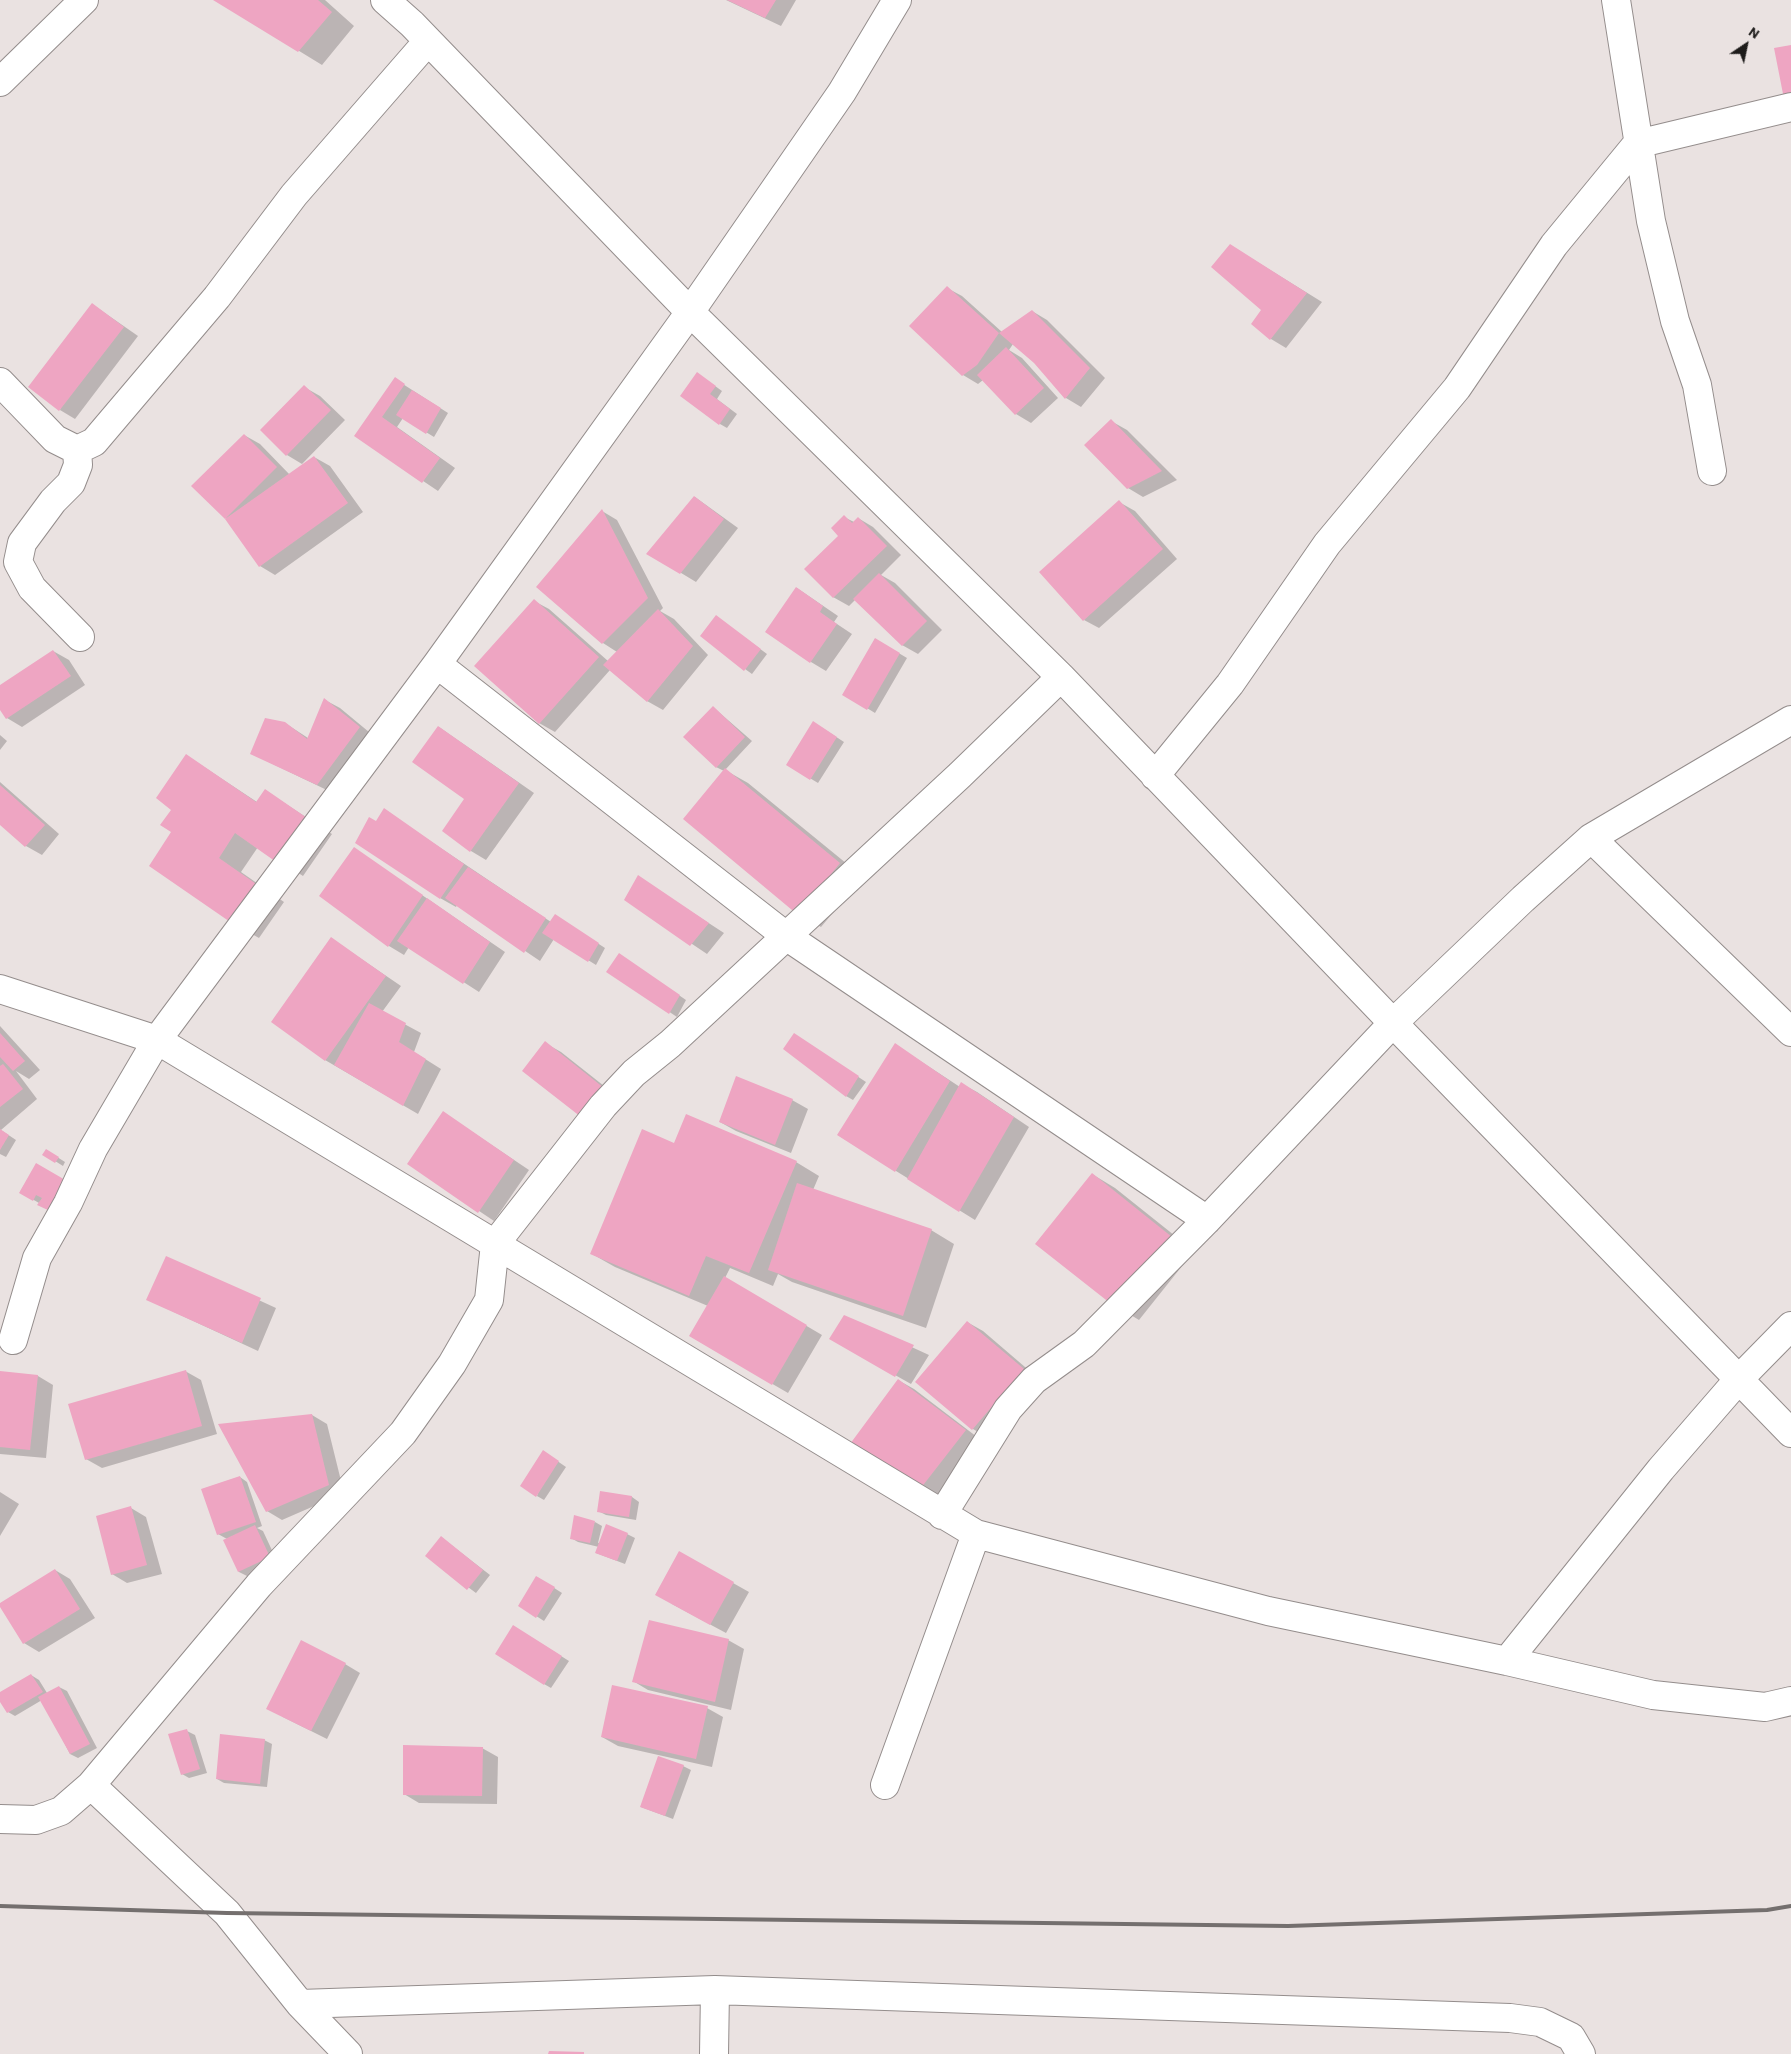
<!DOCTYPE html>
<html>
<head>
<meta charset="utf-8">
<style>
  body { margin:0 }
  #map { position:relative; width:1791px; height:2054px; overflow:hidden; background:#eae2e1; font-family:Barlow,sans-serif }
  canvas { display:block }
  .north { position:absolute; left:1721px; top:20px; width:50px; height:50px; -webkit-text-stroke:4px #eae2e1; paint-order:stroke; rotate:34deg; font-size:14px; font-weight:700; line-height:20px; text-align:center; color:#1e1c1b }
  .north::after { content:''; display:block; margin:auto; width:18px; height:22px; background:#1e1c1b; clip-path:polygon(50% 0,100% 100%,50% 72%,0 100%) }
</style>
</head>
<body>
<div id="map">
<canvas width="1791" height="2054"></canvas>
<div class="north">N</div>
</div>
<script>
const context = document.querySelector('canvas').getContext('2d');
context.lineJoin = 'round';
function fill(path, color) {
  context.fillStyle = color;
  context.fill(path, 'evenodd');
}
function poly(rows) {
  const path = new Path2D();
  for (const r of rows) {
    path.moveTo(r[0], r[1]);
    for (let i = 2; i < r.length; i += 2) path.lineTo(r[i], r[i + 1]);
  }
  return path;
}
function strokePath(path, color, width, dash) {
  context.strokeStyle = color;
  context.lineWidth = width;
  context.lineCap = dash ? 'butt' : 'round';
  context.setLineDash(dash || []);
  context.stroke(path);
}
fill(poly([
  [216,0,325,0,354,26,322,65],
  [726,0,796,0,781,26],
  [1246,255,1322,302,1286,348,1271,339,1252,324,1263,310],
  [947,288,962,296,1002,332,1032,311,1047,320,1105,378,1081,407,1066,398,1035,363,1013,344,1009,350,1022,358,1058,398,1031,423,1016,414,983,380,978,384,963,375],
  [92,304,138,336,75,419,60,410],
  [704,378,722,391,717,399,737,414,727,428,720,424],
  [395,379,448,413,434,437,403,418,397,427,455,468,438,491,356,436],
  [304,387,320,396,345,420,302,464,287,455],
  [1111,421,1127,430,1177,480,1143,497,1128,488],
  [244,435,260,444,290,475,314,457,330,466,363,512,275,575,260,566,226,518],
  [695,497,738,528,696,582,648,553],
  [1119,502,1135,511,1177,559,1099,628,1084,620],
  [602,511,617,520,663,608,660,611,674,619,708,655,663,710,647,701,610,670,555,732,539,723,534,601,549,609,608,661,617,652,603,643,538,587],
  [844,517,854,522,858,518,873,527,901,555,881,575,895,583,942,630,918,654,902,645,856,599,849,606,833,597],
  [797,588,838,616,834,622,852,634,826,671,811,662],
  [717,617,767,654,752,674,745,669],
  [875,639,907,658,875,713,844,694],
  [53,651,69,660,85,685,22,727,7,718,0,708,0,687],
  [325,700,340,708,375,737,333,793,252,754,285,723,308,738],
  [713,707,752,741,725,770,748,783,863,877,821,927,798,914,724,771,716,767],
  [439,727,534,793,486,860,471,851,466,799],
  [821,727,844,742,818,783,788,765],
  [0,735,7,741,0,750],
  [186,755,257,802,266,791,332,834,303,876,258,847,241,872,284,902,259,938,236,925,173,832,173,809],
  [0,782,59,834,42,855,26,846,0,823],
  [384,810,551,922,562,920,605,948,596,965,554,939,540,961,457,905,456,907,440,898,376,822],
  [355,849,505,952,479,992,409,947,404,955,389,946,321,896],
  [638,877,724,933,707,954,625,899],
  [332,939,401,986,382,1012,421,1033,414,1052,441,1069,418,1114,325,1060],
  [626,959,686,1000,677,1017,608,971],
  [0,1026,40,1070,29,1079,16,1071,37,1099,1,1130,16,1140,6,1157,0,1154],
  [801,1039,866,1082,853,1100,846,1096],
  [545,1043,561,1052,618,1097,597,1125],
  [896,1045,960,1087,962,1084,977,1092,1029,1127,975,1220,838,1135],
  [792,1100,808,1109,791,1153,736,1131,720,1122],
  [444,1113,529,1170,494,1221,409,1164],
  [675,1144,796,1162,819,1176,813,1190,931,1230,954,1244,926,1328,792,1282,778,1274,773,1286,730,1268,725,1278,822,1335,788,1393,690,1336,708,1306,615,1267,592,1254],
  [44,1154,54,1155,65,1162,63,1166],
  [36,1165,58,1214,20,1192],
  [1092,1174,1115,1188,1194,1251,1139,1320,1116,1306],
  [167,1258,276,1308,258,1351,148,1300],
  [844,1316,929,1355,911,1384,831,1339],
  [967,1322,983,1331,1039,1379,988,1438,973,1429,917,1382],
  [185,1371,201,1380,217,1434,102,1468,86,1459],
  [0,1372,38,1376,53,1385,46,1458,0,1454],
  [898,1380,914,1389,981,1440,933,1501,918,1492],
  [312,1415,327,1424,344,1493,282,1520,267,1511],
  [550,1456,566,1467,544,1500,537,1496],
  [240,1477,247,1482,262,1526,257,1528,263,1531,277,1561,247,1576,239,1572,224,1540,227,1539,218,1534],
  [0,1492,19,1504,0,1536],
  [601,1492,632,1497,639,1502,636,1520,606,1515,598,1511],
  [131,1508,146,1517,162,1574,127,1583,112,1574],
  [595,1522,602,1526,598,1543,627,1534,635,1538,625,1564,596,1553,599,1547,578,1542,571,1538],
  [441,1537,490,1575,476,1593,426,1556],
  [55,1570,70,1579,95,1618,39,1652,24,1643,0,1605],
  [537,1577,562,1593,544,1621,519,1605],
  [733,1583,749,1592,726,1633,672,1604],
  [521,1631,569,1661,551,1688,544,1684],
  [728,1640,744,1649,731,1710,648,1690,633,1681],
  [345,1664,360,1673,327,1739,283,1717],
  [31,1675,39,1680,47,1693,59,1687,67,1691,97,1748,78,1758,70,1754,42,1700,15,1716,8,1712,0,1699,0,1693],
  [707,1708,723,1717,712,1767,618,1746,602,1737],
  [187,1731,195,1735,207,1773,189,1778,182,1774],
  [264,1740,272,1744,267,1787,224,1783,217,1779],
  [482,1748,498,1757,497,1804,419,1803,404,1794],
  [683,1766,691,1770,673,1819,641,1807]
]), '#0003');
fill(poly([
  [213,0,318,0,332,12,298,52],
  [727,0,776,0,765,18],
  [1791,45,1791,98,1784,99,1774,48],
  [1230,244,1307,293,1270,340,1251,324,1261,310,1211,267],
  [947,286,999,333,977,365,962,376,909,326],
  [92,303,124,327,59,411,28,387],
  [1032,310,1090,368,1065,399,1034,363,999,333],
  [1006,347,1044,388,1015,415,977,375],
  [697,372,716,386,710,394,730,409,719,425,680,396],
  [395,377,405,384,382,417,440,458,422,483,354,436],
  [304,385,331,410,286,456,260,430],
  [412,390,441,408,426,434,396,415],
  [1111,419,1162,471,1127,489,1084,445],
  [244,434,277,467,225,519,314,456,348,503,259,567,225,519,191,486],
  [694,496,724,519,680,574,646,554],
  [1119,500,1163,549,1083,621,1039,572],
  [602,509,648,598,602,644,536,587],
  [844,515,852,523,858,517,887,546,833,598,804,569,838,536,831,528],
  [879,573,927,621,902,646,853,599],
  [796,587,823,606,820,612,837,624,810,663,765,632],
  [534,599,599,657,539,724,474,666],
  [658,609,693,646,647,702,603,665],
  [716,615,761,649,744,671,700,636],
  [875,638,900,653,867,710,842,695],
  [53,650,71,676,6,719,0,710,0,685],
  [324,698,360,727,317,785,250,754,265,718,285,722,307,739],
  [713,706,745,737,716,768,683,737],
  [813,721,837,737,810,780,786,765],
  [438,726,519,783,470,852,442,831,464,799,412,762],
  [186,754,256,802,265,789,310,820,279,864,235,833,219,858,262,888,236,926,149,866,171,832,160,825,171,810,156,798],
  [725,768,840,863,798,915,683,819],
  [0,785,45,825,25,847,0,825],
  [384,808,464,864,440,899,355,843,369,817,376,821],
  [354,847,423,895,388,947,319,896],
  [468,867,546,918,524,953,445,898],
  [638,875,709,923,690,946,624,900],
  [427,898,490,942,463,984,397,941],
  [555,914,599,943,588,962,542,933],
  [331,937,386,976,325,1061,271,1022],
  [619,953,680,995,669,1014,606,972],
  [369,1003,406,1023,399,1042,426,1059,403,1106,334,1065],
  [0,1033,25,1061,13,1071,0,1057],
  [794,1033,859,1076,846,1097,783,1049],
  [545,1041,604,1088,581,1117,522,1071],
  [895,1043,950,1081,895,1172,837,1135],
  [3,1064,23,1089,0,1107,0,1066],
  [736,1076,793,1099,775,1145,719,1122],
  [961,1082,1014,1117,959,1212,907,1179],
  [443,1111,514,1160,478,1213,407,1164],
  [686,1114,797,1161,749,1273,706,1256,689,1296,590,1254,642,1129,674,1143],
  [0,1129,9,1135,0,1150],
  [46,1149,59,1157,55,1163,42,1155],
  [36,1163,67,1181,50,1211,37,1205,42,1198,36,1195,33,1201,19,1193],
  [1092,1173,1172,1237,1115,1307,1035,1244],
  [797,1183,932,1229,903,1316,768,1270],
  [166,1256,261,1298,242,1343,146,1300],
  [724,1276,807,1325,772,1385,689,1336],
  [844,1315,914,1345,895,1377,829,1339],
  [967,1321,1024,1369,972,1430,915,1382],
  [186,1370,202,1426,85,1460,68,1404],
  [0,1371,38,1375,30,1450,0,1447],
  [898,1379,966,1430,917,1493,850,1444],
  [312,1414,329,1485,266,1512,218,1424],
  [543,1450,559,1461,536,1497,520,1486],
  [240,1476,256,1522,217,1535,201,1489],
  [600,1491,632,1496,629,1517,597,1512],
  [131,1506,147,1565,111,1575,96,1516],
  [574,1515,595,1521,590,1543,570,1539],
  [606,1524,628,1533,617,1561,595,1553],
  [255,1525,270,1557,238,1572,223,1540],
  [441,1536,483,1570,467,1590,425,1556],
  [679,1551,734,1582,710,1625,655,1595],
  [55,1569,80,1609,23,1644,0,1607,0,1603],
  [536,1576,555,1587,536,1618,518,1606],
  [649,1620,729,1639,715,1702,632,1682],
  [513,1625,562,1656,544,1685,495,1654],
  [301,1640,346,1663,311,1731,266,1709],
  [31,1674,43,1692,7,1713,0,1702,0,1692],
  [612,1685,708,1706,696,1759,601,1737],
  [59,1686,90,1744,70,1754,38,1697],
  [187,1729,200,1769,181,1775,168,1734],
  [220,1734,265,1739,260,1784,216,1779],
  [403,1745,483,1747,482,1796,403,1795],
  [658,1756,684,1765,665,1816,640,1807],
  [549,2051,584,2052,584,2054,548,2054]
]), '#eea5c2');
const minor = poly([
  [385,0,412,24,690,312,1061,677,1393,1023,1791,1433],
  [1616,0,1651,221,1675,321,1697,385,1712,471],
  [0,82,84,0],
  [0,382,55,439,77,450,94,442,217,297,294,195,428,41],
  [77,450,78,465,71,483,53,501,22,543,18,562,32,588,80,637],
  [437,664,786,936,1207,1220],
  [1155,776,1230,684,1327,544,1457,388,1554,245,1637,144,1791,107],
  [1591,838,1791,1032],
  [0,989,157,1040,495,1244,603,1106,634,1073,670,1044,960,775,1061,677],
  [13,1340,37,1258,68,1203,93,1149,157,1040,437,664,690,312,842,92,897,0],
  [942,1515,1008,1409,1034,1380,1084,1344,1207,1220,1393,1023,1523,899,1591,838,1791,720],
  [1507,1661,1661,1469,1739,1379,1791,1326],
  [91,1785,227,1913,300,2004,348,2054],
  [885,1785,976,1534],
  [0,1819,36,1820,61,1811,91,1785,259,1585,403,1433,452,1364,489,1300,495,1244,976,1534,1268,1611,1507,1661,1653,1695,1765,1707,1791,1701],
  [300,2004,715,1990,1510,2018,1540,2022,1571,2037,1581,2054],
  [714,2054,715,1990]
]);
strokePath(minor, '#948d8c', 30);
strokePath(minor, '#fff', 28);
strokePath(poly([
  [0,1906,227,1913,1288,1926,1767,1910,1791,1906]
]), '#746f6e', 4);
</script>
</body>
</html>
